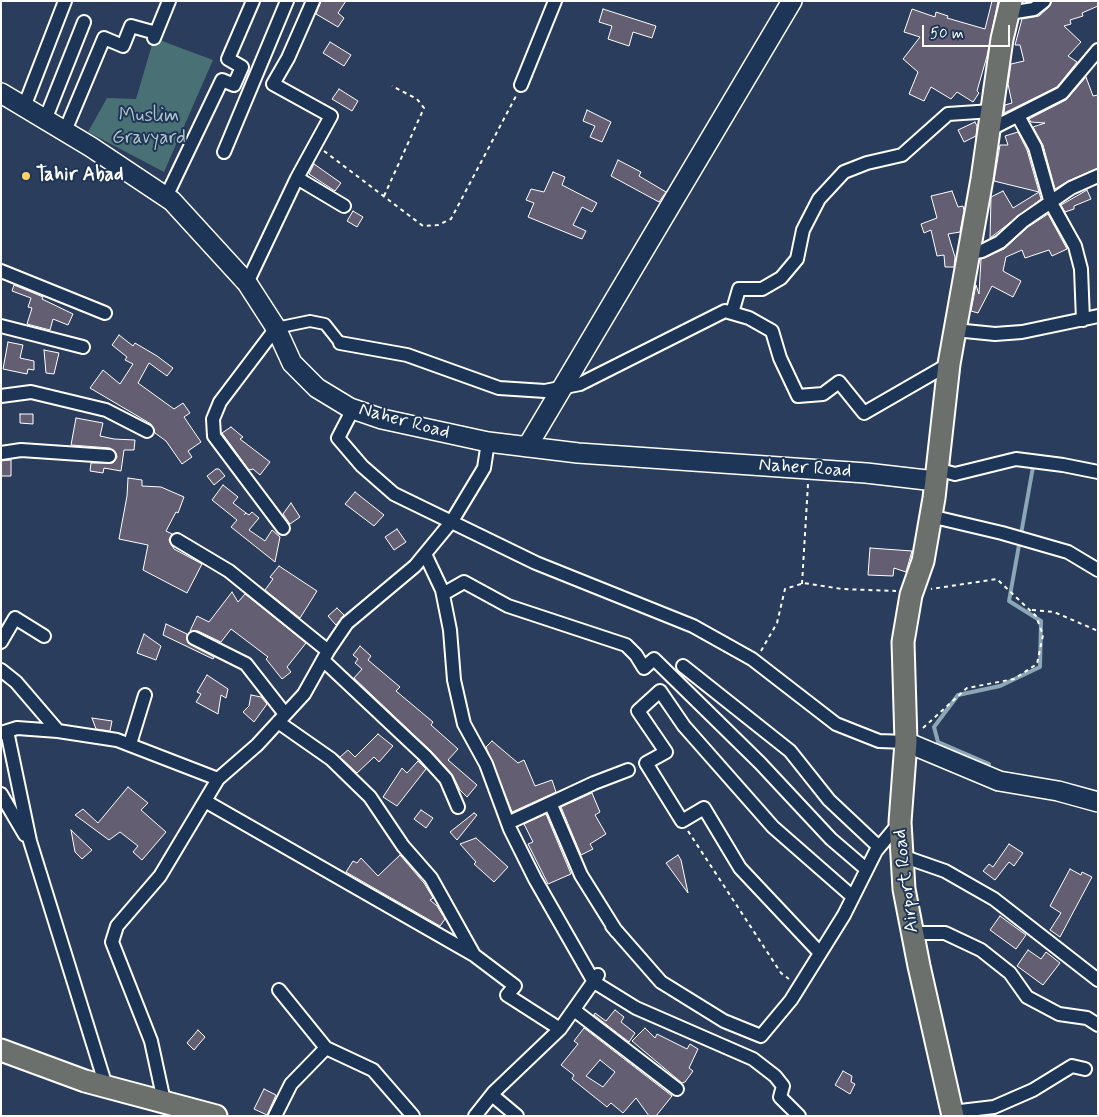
<!DOCTYPE html>
<html>
<head>
<meta charset="utf-8">
<style>
  body { margin:0 }
  #map { position:relative; width:1099px; height:1117px; overflow:hidden; background:#2b3d5c; font-family:Mynerve,sans-serif }
  canvas { display:block }
  .frame { position:absolute; inset:0; border:2px solid #fff; pointer-events:none }
  .scale { position:absolute; left:922px; top:25px; width:88px; height:22px; box-sizing:border-box; border:2px solid #fff; border-top:0; padding-left:6px; font-size:15px; line-height:18px; white-space:nowrap; color:#fff; -webkit-text-stroke:4px #1d3557; paint-order:stroke }
</style>
</head>
<body>
<div id="map">
<canvas width="1099" height="1117"></canvas>
<div class="frame"></div>
<div class="scale">50 m</div>
</div>
<script>
const context = document.querySelector('canvas').getContext('2d');
context.lineJoin = 'round';
function fill(path, color) {
  context.fillStyle = color;
  context.fill(path, 'evenodd');
}
function poly(rows) {
  const path = new Path2D();
  for (const r of rows) {
    path.moveTo(r[0], r[1]);
    for (let i = 2; i < r.length; i += 2) path.lineTo(r[i], r[i + 1]);
  }
  return path;
}
function strokePath(path, color, width, dash) {
  context.strokeStyle = color;
  context.lineWidth = width;
  context.lineCap = dash ? 'butt' : 'round';
  context.setLineDash(dash || []);
  context.stroke(path);
}
function write(font, color, halo, rows, align = 'center') {
  context.font = font + ' Mynerve,sans-serif';
  context.lineWidth = 4;
  context.setLineDash([]);
  context.textBaseline = 'middle';
  context.strokeStyle = halo;
  context.fillStyle = color;
  for (const [text, x, y, turn = 0] of rows) {
    context.save();
    context.translate(x, y);
    context.rotate((+turn || 0) * Math.PI / 180);
    context.textAlign = isNaN(turn) ? turn : align;
    if (halo) context.strokeText(text, 0, 0);
    context.fillText(text, 0, 0);
    context.restore();
  }
}
fill(poly([
  [154,38,213,60,164,172,88,132,107,98,136,99]
]), '#497074');
strokePath(poly([
  [989,764,938,742,934,727,958,695,1000,686,1040,667,1041,621,1009,601,1033,467]
]), '#8ba6b4', 4);
const building = poly([
  [321,1,346,1,338,13,344,18,338,27,316,14,321,1],
  [992,1,998,1,987,56,977,91,979,93,973,102,957,92,951,99,931,87,924,101,909,94,918,72,903,59,920,37,904,32,912,9,935,17,936,12,948,16,947,18,985,29,992,1],
  [1052,1,1098,1,1098,6,1082,13,1083,16,1070,20,1071,24,1064,26,1081,42,1068,56,1077,62,1057,87,1004,113,1005,105,1012,103,1008,84,1011,64,1024,61,1020,45,1015,45,1022,19,1039,16,1049,7,1052,1],
  [603,9,656,26,652,38,633,32,629,46,608,39,612,26,599,22,603,9],
  [330,42,351,55,344,66,323,53,330,42],
  [1086,77,1093,96,1098,95,1098,168,1068,181,1055,189,1043,145,1033,127,1045,123,1031,122,1029,119,1066,100,1086,77],
  [339,89,358,101,352,111,332,99,339,89],
  [587,110,611,122,602,142,590,137,595,126,583,121,587,110],
  [975,122,977,126,976,136,964,142,958,130,975,122],
  [1018,132,1027,150,1039,192,994,181,1000,145,1008,145,1005,136,1018,132],
  [618,160,641,172,639,176,666,192,659,202,611,176,618,160],
  [314,164,341,183,335,191,309,174,314,164],
  [553,172,565,177,562,185,597,203,592,212,582,207,573,225,586,231,582,239,528,217,534,203,526,200,531,189,544,192,553,172],
  [1087,190,1091,199,1074,206,1074,209,1065,212,1061,205,1087,190],
  [952,191,958,207,963,206,964,210,960,232,948,234,955,257,954,267,945,267,944,255,937,256,931,230,924,233,921,224,937,218,931,196,952,191],
  [1003,191,1013,208,1039,192,1041,199,990,238,991,197,1003,191],
  [353,211,363,217,357,227,347,221,353,211],
  [1048,214,1067,249,1052,256,1049,250,1025,258,1022,250,1006,257,1003,271,1021,281,1013,297,992,286,978,313,971,311,976,285,979,294,981,259,1004,249,1028,227,1048,214],
  [14,285,43,297,42,299,73,314,68,325,53,319,50,330,27,324,32,308,28,307,31,298,12,291,14,285],
  [119,335,133,346,135,343,157,356,173,368,167,376,149,363,138,383,174,409,183,403,190,413,184,417,201,442,188,451,192,457,182,464,166,441,155,433,151,424,90,388,103,370,120,384,133,364,125,360,127,357,112,345,119,335],
  [8,342,23,345,20,358,34,361,34,370,28,369,27,374,3,369,8,342],
  [44,350,59,353,54,374,46,373,44,350],
  [20,414,33,414,33,424,20,423,20,414],
  [76,418,103,423,100,436,114,439,135,440,134,450,124,450,121,471,104,468,103,473,90,471,91,463,113,463,117,457,116,453,110,448,71,445,76,418],
  [231,427,243,437,240,439,270,462,260,475,253,469,249,470,222,433,231,427],
  [11,460,11,476,1,476,1,461,11,460],
  [216,469,219,469,225,476,214,485,207,476,216,469],
  [128,478,142,480,142,486,161,487,184,497,178,513,176,512,166,531,172,534,169,540,174,549,202,564,187,593,143,570,148,545,119,539,127,496,128,478],
  [223,485,238,497,233,503,246,513,244,515,246,513,249,515,252,512,259,518,249,530,265,541,272,530,280,537,275,562,231,527,237,520,212,500,223,485],
  [355,492,384,515,374,526,345,504,355,492],
  [291,503,300,517,290,524,283,514,291,503],
  [397,529,406,542,394,550,385,537,397,529],
  [870,548,912,551,906,572,894,568,893,576,868,575,870,548],
  [279,566,317,591,300,618,265,590,273,579,270,577,279,566],
  [232,592,238,602,245,594,306,643,287,667,291,672,282,679,266,659,268,657,231,629,221,642,198,631,190,631,197,616,209,622,232,592],
  [337,608,344,615,336,625,328,616,337,608],
  [166,624,187,634,188,643,214,657,213,659,163,635,166,624],
  [144,634,161,646,156,660,137,653,144,634],
  [360,646,371,656,368,660,400,687,396,691,433,722,431,725,458,749,448,760,477,785,467,797,460,790,452,774,431,751,354,678,362,669,355,663,358,659,353,655,360,646],
  [207,675,228,689,226,698,221,695,218,714,196,702,201,694,197,692,207,675],
  [251,695,261,697,267,704,254,722,243,712,249,706,251,695],
  [92,718,112,721,110,731,96,729,92,718],
  [378,734,393,746,379,762,374,757,357,773,340,757,348,750,355,757,378,734],
  [492,741,518,763,524,760,535,786,552,780,556,792,512,812,486,747,492,741],
  [418,761,426,769,397,806,383,797,402,768,407,773,418,761],
  [128,787,148,803,141,810,166,832,142,860,133,852,138,846,120,832,109,840,75,815,83,809,98,823,128,787],
  [592,793,600,812,595,815,606,834,590,844,593,849,581,855,561,807,592,793],
  [421,810,433,818,426,828,414,819,421,810],
  [474,813,477,815,457,840,450,832,474,813],
  [546,814,571,874,548,884,528,844,533,842,524,824,546,814],
  [71,830,92,850,82,859,75,852,71,830],
  [476,838,508,867,494,882,474,864,476,862,460,844,476,838],
  [1009,844,1023,853,1014,866,1009,862,995,880,983,871,989,864,993,867,1009,844],
  [400,855,424,883,433,898,430,900,437,906,445,919,440,926,346,872,353,861,357,863,361,858,378,876,400,855],
  [678,855,681,860,688,893,666,863,678,855],
  [1070,869,1081,875,1082,872,1092,877,1060,937,1050,930,1061,913,1050,906,1070,869],
  [1000,916,1026,935,1016,949,990,930,1000,916],
  [1028,950,1041,959,1046,952,1060,963,1043,985,1017,966,1028,950],
  [615,1010,624,1017,621,1022,635,1033,629,1042,594,1015,595,1013,606,1021,615,1010],
  [584,1028,672,1096,656,1116,649,1116,636,1098,623,1113,611,1103,607,1107,572,1079,574,1075,561,1065,578,1044,574,1041,584,1028],
  [600,1060,615,1072,603,1087,586,1076,600,1060],
  [645,1028,655,1038,657,1034,687,1049,690,1044,698,1049,689,1068,693,1071,685,1082,682,1083,632,1041,645,1028],
  [198,1030,205,1037,194,1050,187,1043,198,1030],
  [843,1071,852,1076,851,1082,855,1084,850,1094,835,1085,843,1071],
  [264,1089,276,1095,267,1115,254,1109,264,1089]
]);
fill(building, '#635e72');
strokePath(building, '#fff', 1);
const pedestrian = poly([
  [276,328,310,321,325,324,340,343]
]);
const minor = poly([
  [1009,13,1034,9,1044,1],
  [154,38,169,1],
  [521,85,555,1],
  [24,107,65,1],
  [1018,116,1035,147,1051,203,1075,246,1081,269,1083,320],
  [45,120,84,22],
  [989,130,1062,93,1098,50],
  [65,131,104,38,123,46,131,26,156,33],
  [224,152,287,1],
  [297,178,331,116,273,84,288,58,313,1],
  [166,197,222,80,234,85,242,67,228,59,253,1],
  [969,253,982,251,1000,242,1023,221,1071,188,1098,176],
  [1,271,105,313],
  [247,283,297,178,344,206],
  [732,313,739,289,762,289,781,278,797,259,803,230,819,199,844,172,867,163,902,155,948,114,992,111],
  [1,326,83,347],
  [276,328,220,402,213,419,214,436,283,528],
  [955,330,995,334,1022,332,1098,316],
  [340,343,407,355,499,388,545,391,580,384,725,311,749,318,772,331,780,358,798,396,823,394,839,382,864,413,949,364],
  [1,396,31,392,106,410,147,431],
  [353,409,338,438,362,466,394,494,536,563,693,626,752,659,836,724,879,741,906,742],
  [1,453,21,450,109,456],
  [936,469,955,474,1016,459,1063,465,1098,472],
  [930,516,1002,533,1068,552,1098,570],
  [177,540,229,571,328,651],
  [425,554,442,590,450,630,454,680,464,724,486,764,510,829,535,879,594,982,636,1008,753,1059,775,1076,783,1086,780,1097,799,1116],
  [443,594,464,582,508,606,626,645,636,655,644,668,654,659,760,763,831,839,866,869],
  [194,638,246,664,285,714],
  [1,642,15,618,44,636],
  [324,661,425,756,446,779,458,807],
  [683,666,790,751,829,800,879,847],
  [1,670,16,682,58,731],
  [278,722,331,759,370,797,403,846,431,878,474,955],
  [7,731,30,841,106,1086],
  [1,733,17,728,58,731,117,740,218,779],
  [130,744,145,695],
  [1,794,25,835],
  [205,801,474,955,515,986,507,995,560,1029],
  [551,805,581,875,616,931],
  [508,823,594,783,628,770],
  [902,856,945,871,994,899,1098,980],
  [612,926,661,982,724,1021,761,1036,791,1000,844,915,876,851,900,822],
  [912,933,945,933,981,950,1010,973,1027,997,1059,1014,1087,1018,1098,1025],
  [820,953,740,868,704,808,682,821,646,763,666,752,638,711,660,691,684,726,773,827,853,897],
  [574,1010,677,1089],
  [326,1048,373,1070,413,1116],
  [492,1095,517,1116],
  [164,1101,151,1041,112,942,117,926,160,876,218,779,257,745,304,694,328,651,347,623,415,566,452,521,484,468,488,442],
  [952,1112,994,1107,1033,1090,1072,1066,1085,1069],
  [275,1116,291,1084,326,1048,279,990],
  [475,1116,494,1092,560,1029,598,975]
]);
const secondary = poly([
  [1,93,91,147,172,201,247,283,276,328,292,363,317,388,350,408,382,419,488,442,578,453,866,473,935,481],
  [527,447,792,1],
  [906,742,999,781,1058,791,1098,802]
]);
const primary = poly([
  [953,1116,919,966,904,889,900,822,906,742,903,642,911,595,923,561,934,498,949,364,982,179,1002,39,1011,1]
]);
const trunk = poly([
  [1,1050,85,1081,216,1116]
]);
strokePath(pedestrian, '#fff', 14);
strokePath(minor, '#fff', 16);
strokePath(secondary, '#fff', 22);
strokePath(primary, '#fff', 25);
strokePath(trunk, '#fff', 25);
strokePath(poly([
  [324,151,423,226,438,225,451,219,516,96],
  [384,196,424,108,417,99,392,86],
  [802,584,808,484],
  [1032,610,1054,612,1098,631],
  [761,651,777,623,785,589,804,583,842,589,896,591],
  [923,728,967,688,1014,679,1037,664,1043,635,1036,616,997,579,931,589],
  [688,831,781,973,789,979]
]), '#fff', 2, [4, 4]);
strokePath(pedestrian, '#1d3557', 10);
strokePath(minor, '#1d3557', 12);
strokePath(secondary, '#1d3557', 19);
strokePath(primary, '#6c706d', 21);
strokePath(trunk, '#6c706d', 21);
for (const [x, y, r, color] of [
  [26,176,5,"#ffd166"]
]) {
  const dot = new Path2D();
  dot.arc(x, y, r, 0, 2 * Math.PI);
  context.fillStyle = color;
  context.fill(dot);
  strokePath(dot, '#1d3557', 2);
}
write('19px', '#b6c6c7', '#1d3557', [
  ["Muslim",149,117],
  ["Gravyard",149,139]
]);
write('bold 19px', '#fff', '#1d3557', [
  ["Tahir Abad",36,176]
], 'left');
write('19px', '#fff', '#1d3557', [
  ["Naher Road",404,422,15],
  ["Naher Road",805,469,4],
  ["Airport Road",907,881,-97]
]);
</script>
</body>
</html>
